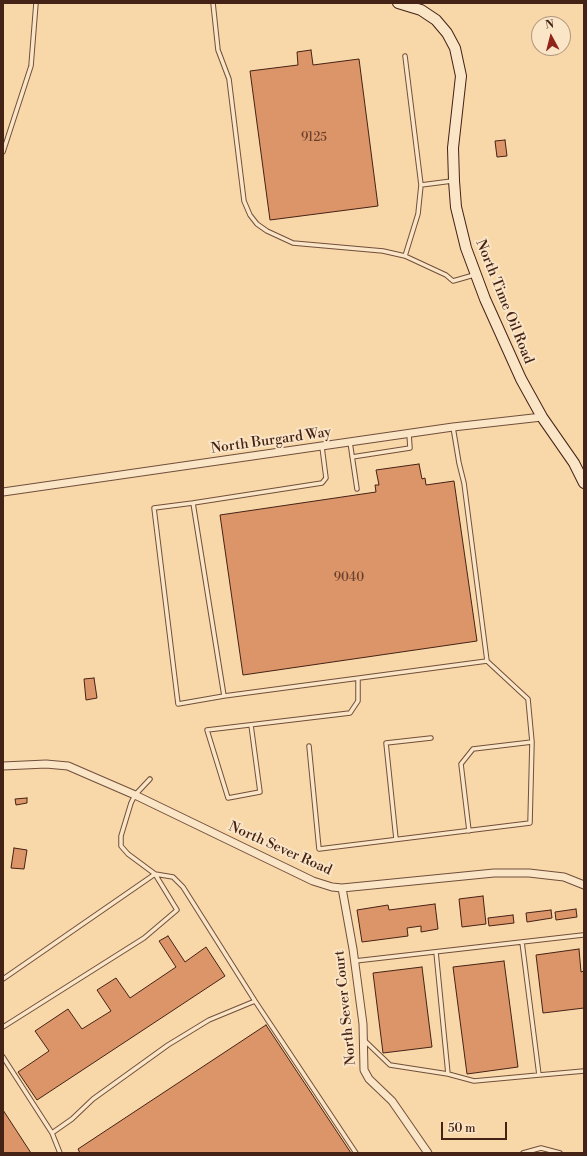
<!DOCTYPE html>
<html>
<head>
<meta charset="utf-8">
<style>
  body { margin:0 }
  #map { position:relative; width:587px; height:1156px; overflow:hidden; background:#f8d7a9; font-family:"Libre Bodoni",serif }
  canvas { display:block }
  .frame { position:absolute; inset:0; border:4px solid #442216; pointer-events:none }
  .north { position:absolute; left:531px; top:16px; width:40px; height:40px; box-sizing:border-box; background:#fae5c7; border:1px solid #b19780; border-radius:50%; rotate:353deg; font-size:11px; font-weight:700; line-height:16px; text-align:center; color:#442216 }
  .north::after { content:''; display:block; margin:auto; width:14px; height:18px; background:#8f2418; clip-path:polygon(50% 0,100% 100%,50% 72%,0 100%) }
  .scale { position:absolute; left:441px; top:1122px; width:66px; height:18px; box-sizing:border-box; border:2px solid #442216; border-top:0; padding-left:5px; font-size:12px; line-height:14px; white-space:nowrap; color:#442216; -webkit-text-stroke:3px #fae5c7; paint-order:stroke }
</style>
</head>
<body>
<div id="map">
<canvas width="587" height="1156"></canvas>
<div class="frame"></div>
<div class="north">N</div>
<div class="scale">50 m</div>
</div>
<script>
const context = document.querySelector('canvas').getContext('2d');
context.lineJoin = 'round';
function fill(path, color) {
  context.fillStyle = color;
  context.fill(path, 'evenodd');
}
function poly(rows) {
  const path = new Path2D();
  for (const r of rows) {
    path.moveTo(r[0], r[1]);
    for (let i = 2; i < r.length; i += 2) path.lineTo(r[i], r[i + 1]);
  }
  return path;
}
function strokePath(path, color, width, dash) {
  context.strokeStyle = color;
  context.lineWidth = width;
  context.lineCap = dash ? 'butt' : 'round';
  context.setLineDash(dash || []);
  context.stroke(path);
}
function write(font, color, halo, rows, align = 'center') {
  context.font = font + ' "Libre Bodoni",serif';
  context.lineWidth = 4;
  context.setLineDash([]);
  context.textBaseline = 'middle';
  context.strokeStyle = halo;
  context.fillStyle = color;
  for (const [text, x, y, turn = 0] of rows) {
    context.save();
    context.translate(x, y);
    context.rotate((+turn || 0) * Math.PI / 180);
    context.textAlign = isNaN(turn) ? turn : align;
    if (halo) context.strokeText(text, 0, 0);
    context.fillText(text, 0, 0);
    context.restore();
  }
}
const building = poly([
  [311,50,313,65,359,59,378,206,270,220,250,71,298,65,297,52,311,50],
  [505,140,507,156,497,157,495,141,505,140],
  [419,464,422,479,425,478,426,485,454,481,477,641,243,675,220,515,376,492,375,485,379,485,376,470,419,464],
  [94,678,97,698,86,700,84,679,94,678],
  [27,798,27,803,16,805,15,799,27,798],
  [14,848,27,850,24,869,11,868,14,848],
  [483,896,486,924,462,927,459,899,483,896],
  [435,904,438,929,421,932,421,926,407,928,408,936,362,942,357,910,388,905,389,910,435,904],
  [576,909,577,917,556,920,555,912,576,909],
  [551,910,552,918,527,922,526,913,551,910],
  [513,915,514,923,489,926,488,918,513,915],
  [168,936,185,962,206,947,225,976,37,1100,18,1072,49,1051,35,1031,68,1009,82,1029,111,1011,97,990,116,978,130,998,176,967,159,941,168,936],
  [579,949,581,972,584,971,584,1008,543,1013,536,955,579,949],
  [504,961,518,1067,467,1074,453,967,504,961],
  [422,967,432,1047,383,1053,373,973,422,967],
  [266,1025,351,1153,80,1153,78,1149,266,1025],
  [3,1110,31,1153,3,1153,3,1110]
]);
fill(building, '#dc9569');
strokePath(building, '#442216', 1);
const lane = poly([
  [213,3,218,50,229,79,244,201,250,215,257,224,267,231,293,243,383,251,405,256,446,275,453,281,474,275],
  [3,152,31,66,36,3],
  [421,185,452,181],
  [405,256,418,214,421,185,405,56],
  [350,442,357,489],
  [322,447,326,478,322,483,193,503,224,696,487,661],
  [352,457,410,448,409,434],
  [193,503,154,508,178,704,224,696],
  [251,725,260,792,228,798,207,730,350,713,358,701,358,679],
  [309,746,319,849,530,823,532,742,528,699,487,661,464,483,459,463,453,427],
  [469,831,461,764,473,749,532,742],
  [396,839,386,743,431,738],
  [436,952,448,1074,474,1081,539,1075,522,942],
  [355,961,583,935],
  [3,979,155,874,173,877,183,887,255,1001,356,1153],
  [3,1027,144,938,177,910,155,874,128,854,121,846,121,836,131,803,135,795,150,779],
  [364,1040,390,1065,448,1074],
  [3,1057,52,1133,60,1153],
  [539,1075,584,1071],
  [52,1133,72,1119,93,1099,168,1045,209,1020,255,1001],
  [523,1153,541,1148,560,1153]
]);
const street = poly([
  [3,492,453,427,542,417],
  [3,766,46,764,68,766,135,795,313,881,332,887,342,888,494,873,529,873,564,877,584,885],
  [342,888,353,949,363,1024,364,1070,369,1079,392,1101,428,1153]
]);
const secondary = poly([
  [398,3,421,10,436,20,447,33,455,48,461,76,453,148,454,181,456,207,466,248,485,299,521,379,542,417,574,463,584,483]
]);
strokePath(lane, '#714f3b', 5.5);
strokePath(street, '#714f3b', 9);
strokePath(secondary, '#442216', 12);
strokePath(lane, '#fae5c7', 3.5);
strokePath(street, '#fae5c7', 7);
strokePath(secondary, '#fae5c7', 10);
write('12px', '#6a3f2b', null, [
  ["9125",314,138],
  ["9040",349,578]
]);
write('14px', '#442216', '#fae5c7', [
  ["North Time Oil Road",504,302,68],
  ["North Burgard Way",271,441,-8],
  ["North Sever Road",280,849,24],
  ["North Sever Court",346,1008,-96]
]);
</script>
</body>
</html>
